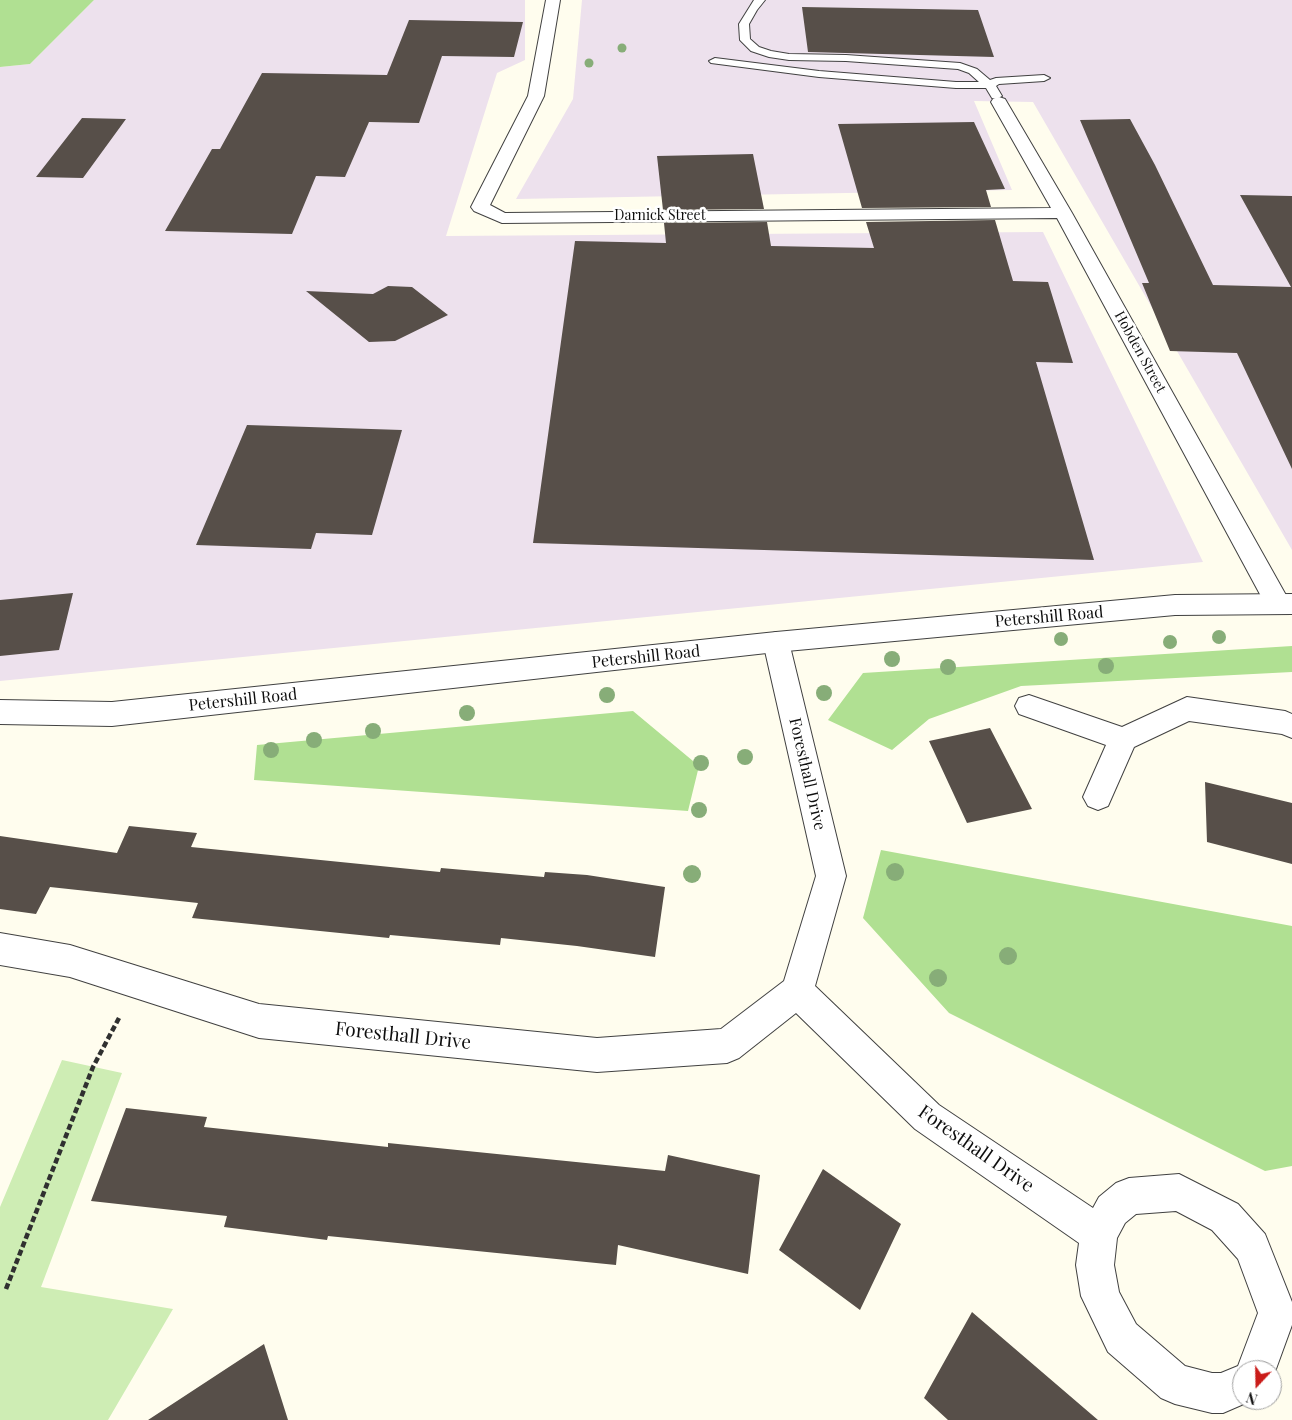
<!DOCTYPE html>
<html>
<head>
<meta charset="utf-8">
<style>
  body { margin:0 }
  #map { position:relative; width:1292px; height:1420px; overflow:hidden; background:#fffdee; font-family:"Playfair Display",serif }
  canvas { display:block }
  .north { position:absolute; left:1232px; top:1360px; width:50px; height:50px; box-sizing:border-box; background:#fff; border:1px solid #9f9f9f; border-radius:50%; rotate:201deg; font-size:14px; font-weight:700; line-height:20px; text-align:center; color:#0e0e0e }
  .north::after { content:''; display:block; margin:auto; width:18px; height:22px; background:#ca1c19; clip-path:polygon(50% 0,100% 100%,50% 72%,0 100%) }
</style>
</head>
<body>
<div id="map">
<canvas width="1292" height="1420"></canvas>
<div class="north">N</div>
</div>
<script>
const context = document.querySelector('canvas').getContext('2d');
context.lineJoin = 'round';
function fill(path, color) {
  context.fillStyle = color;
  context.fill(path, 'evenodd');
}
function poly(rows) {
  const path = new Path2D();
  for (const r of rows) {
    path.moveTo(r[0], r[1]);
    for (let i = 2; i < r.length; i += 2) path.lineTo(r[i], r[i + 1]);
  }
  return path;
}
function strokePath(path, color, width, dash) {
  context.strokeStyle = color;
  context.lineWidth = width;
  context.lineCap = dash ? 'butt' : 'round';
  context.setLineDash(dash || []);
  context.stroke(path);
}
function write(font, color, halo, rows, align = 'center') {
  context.font = font + ' "Playfair Display",serif';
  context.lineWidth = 5;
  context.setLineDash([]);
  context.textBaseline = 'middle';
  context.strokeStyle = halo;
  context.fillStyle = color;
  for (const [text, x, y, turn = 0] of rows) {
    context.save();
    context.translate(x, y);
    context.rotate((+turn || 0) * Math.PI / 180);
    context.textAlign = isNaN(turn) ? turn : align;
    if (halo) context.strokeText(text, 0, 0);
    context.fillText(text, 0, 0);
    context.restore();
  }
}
fill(poly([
  [94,0,525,0,525,60,497,73,446,236,1043,232,1203,562,0,681,0,67,30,64],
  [582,0,1292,0,1292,550,1033,102,974,101,1012,190,516,199,573,99]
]), '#ede1ed');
fill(poly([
  [62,1060,122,1073,41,1287,173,1309,108,1420,0,1420,0,1207]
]), '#ceedb4');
fill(poly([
  [0,0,94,0,30,64,0,67],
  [1292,646,1292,672,1021,686,929,719,892,750,828,720,863,673],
  [633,711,699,766,688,811,254,780,257,745],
  [881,850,1292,926,1292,1166,1265,1171,949,1013,863,918]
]), '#b0e092');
fill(poly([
  [802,7,978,10,994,57,808,52],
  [409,20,523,22,514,57,442,56,419,123,369,122,345,177,316,176,292,234,165,231,212,149,220,149,262,73,387,75],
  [82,118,126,119,83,178,36,177],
  [1130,119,1155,165,1213,285,1291,287,1240,195,1292,196,1292,469,1237,353,1170,351,1142,283,1149,283,1080,120],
  [974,122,1005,189,986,190,991,207,862,208,838,124],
  [753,154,764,209,663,210,657,156],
  [995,220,1013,281,1048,282,1073,363,1036,362,1094,560,533,543,575,241,666,243,664,223,767,222,771,246,874,248,866,222],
  [388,286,412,287,448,315,395,341,369,342,306,291,373,294],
  [247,425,402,430,372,535,316,533,311,549,196,545],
  [73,593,59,650,0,656,0,600],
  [990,728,1032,809,967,823,929,741],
  [1205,782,1292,803,1292,864,1207,842],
  [129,826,197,833,191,847,440,872,441,868,544,877,545,872,587,875,665,887,655,957,577,946,501,938,500,945,390,935,389,938,192,918,198,903,50,887,36,914,0,909,0,836,117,853],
  [126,1108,207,1117,204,1127,388,1147,388,1143,665,1171,668,1155,760,1175,748,1274,618,1245,616,1265,328,1236,327,1240,224,1227,227,1216,91,1201],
  [823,1169,901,1224,860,1310,779,1250],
  [972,1312,1098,1420,948,1420,924,1398],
  [264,1344,288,1420,148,1420]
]), '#574f49');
const service = poly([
  [754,0,765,0,757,10,749,24,750,39,759,47,771,51,789,54,846,55,960,63,977,69,990,80,996,78,1044,75,1050,78,1044,81,999,84,996,86,1002,96,996,99,992,98,986,88,956,88,819,77,711,63,709,61,715,58,819,71,956,82,979,82,969,73,958,69,846,61,789,60,769,57,751,51,740,40,739,24,754,0]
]);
const minor = poly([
  [546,0,560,0,544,96,490,205,505,213,1051,208,991,102,993,99,999,97,1005,99,1072,213,1287,597,1291,604,1287,611,1278,614,1269,611,1057,218,502,223,474,211,471,207,528,96,546,0],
  [776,632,785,635,789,642,846,876,815,986,939,1105,1093,1208,1099,1197,1116,1183,1129,1178,1179,1174,1238,1204,1265,1234,1292,1302,1292,1325,1272,1380,1272,1370,1242,1370,1242,1400,1253,1400,1223,1413,1212,1413,1175,1404,1161,1398,1108,1352,1081,1296,1076,1265,1079,1243,915,1129,796,1013,739,1058,727,1063,597,1072,259,1038,70,977,0,965,0,933,70,945,259,1004,597,1038,721,1029,784,981,816,876,763,642,767,635,776,632],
  [1176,1211,1212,1230,1238,1259,1258,1313,1238,1366,1221,1373,1212,1373,1185,1366,1136,1324,1119,1292,1114,1265,1117,1238,1125,1223,1136,1214,1176,1211],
  [1029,695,1122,727,1187,697,1285,711,1292,714,1292,738,1282,734,1189,721,1134,747,1108,806,1098,810,1088,806,1083,797,1106,745,1019,714,1015,706,1019,698,1029,695]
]);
const tertiary = poly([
  [1292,594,1292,614,1175,615,776,652,112,726,0,724,0,700,112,702,776,632,1175,595,1292,594]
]);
strokePath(service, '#414141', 2);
strokePath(minor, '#414141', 2);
strokePath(tertiary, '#414141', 2);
strokePath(poly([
  [6,1289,93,1067,119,1018]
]), '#303030', 4.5, [6, 3]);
fill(service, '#fff');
fill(minor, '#fff');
fill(tertiary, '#fff');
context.fillStyle = '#87ad78';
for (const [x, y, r] of [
  [622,48,4.5],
  [589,63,4.5],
  [1219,637,7],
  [1061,639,7],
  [1170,642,7],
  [892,659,8],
  [1106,666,8],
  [948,667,8],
  [824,693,8],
  [607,695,8],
  [467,713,8],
  [373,731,8],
  [314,740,8],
  [271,750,8],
  [745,757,8],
  [701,763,8],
  [699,810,8],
  [895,872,9],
  [692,874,9],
  [1008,956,9],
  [938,978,9]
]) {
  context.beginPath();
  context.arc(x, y, r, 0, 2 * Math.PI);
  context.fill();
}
write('14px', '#0e0e0e', '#fff', [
  ["Darnick Street",660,216],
  ["Hobden Street",1140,352,61]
]);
write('16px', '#0e0e0e', '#fff', [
  ["Petershill Road",1049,617,-5],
  ["Petershill Road",646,657,-6],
  ["Petershill Road",243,700,-6],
  ["Foresthall Drive",807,774,77]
]);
write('19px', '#0e0e0e', '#fff', [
  ["Foresthall Drive",403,1036,6],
  ["Foresthall Drive",976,1149,35]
]);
</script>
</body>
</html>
